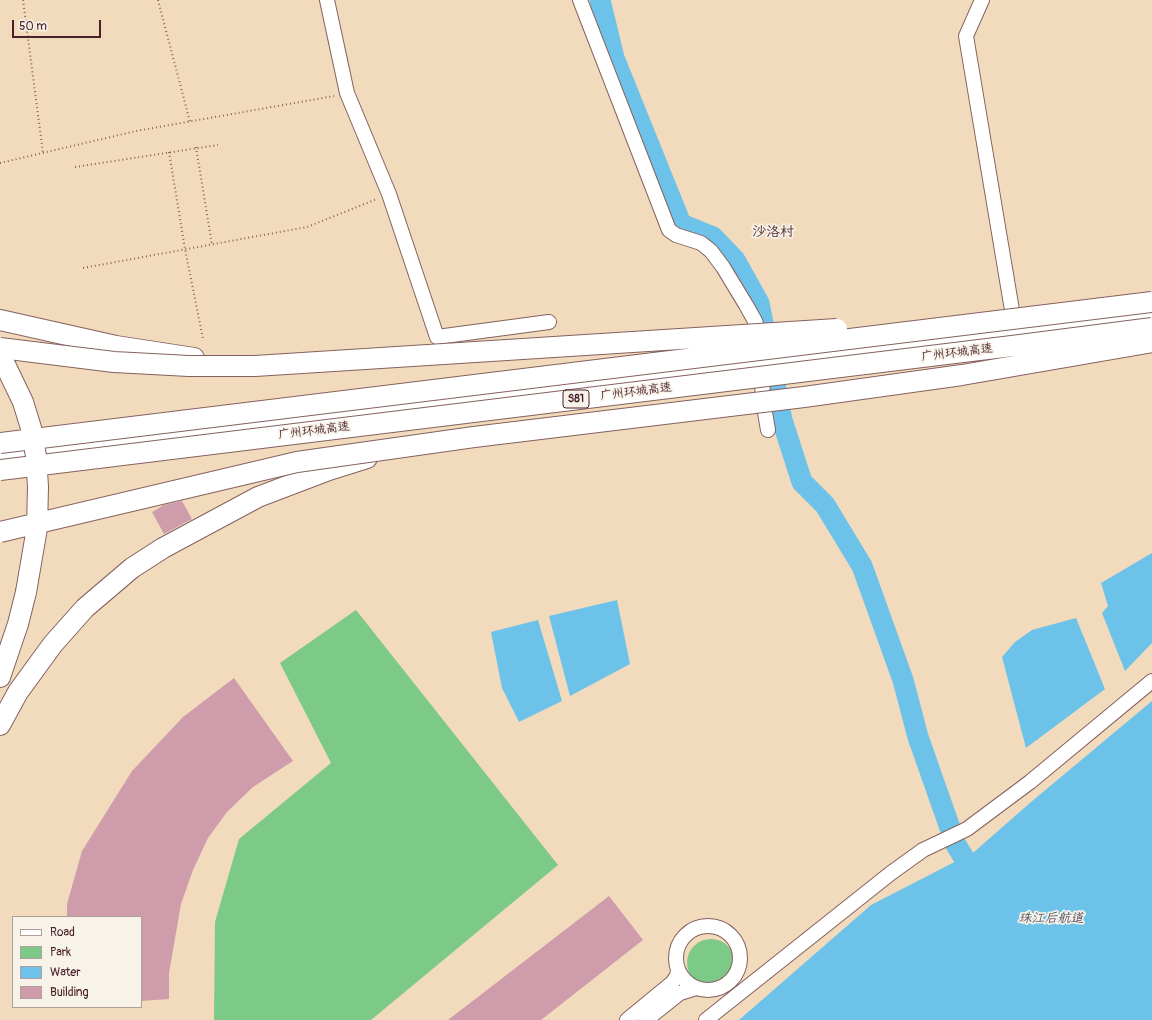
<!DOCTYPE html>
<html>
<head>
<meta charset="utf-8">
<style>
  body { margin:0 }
  #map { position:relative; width:1152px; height:1020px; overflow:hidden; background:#f2dbbd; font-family:Pangolin,sans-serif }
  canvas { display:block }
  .legend { position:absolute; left:12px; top:916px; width:130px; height:92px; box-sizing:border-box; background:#f7f3e8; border:1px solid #b29e9c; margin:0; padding:5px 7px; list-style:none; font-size:12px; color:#4a1f2b }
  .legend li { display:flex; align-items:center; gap:8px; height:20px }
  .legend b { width:20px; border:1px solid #b29e9c }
  .scale { position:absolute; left:12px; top:20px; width:89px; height:18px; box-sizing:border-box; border:2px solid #4a1f2b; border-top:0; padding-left:5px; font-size:12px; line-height:14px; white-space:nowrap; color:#4a1f2b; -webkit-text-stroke:3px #f7f3e8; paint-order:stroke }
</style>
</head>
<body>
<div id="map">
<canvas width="1152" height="1020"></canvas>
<ul class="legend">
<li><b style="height:5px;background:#fff"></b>Road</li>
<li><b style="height:11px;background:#7cc988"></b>Park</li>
<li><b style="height:11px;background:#6cc2e9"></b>Water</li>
<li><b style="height:11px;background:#cf9cab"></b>Building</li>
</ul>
<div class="scale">50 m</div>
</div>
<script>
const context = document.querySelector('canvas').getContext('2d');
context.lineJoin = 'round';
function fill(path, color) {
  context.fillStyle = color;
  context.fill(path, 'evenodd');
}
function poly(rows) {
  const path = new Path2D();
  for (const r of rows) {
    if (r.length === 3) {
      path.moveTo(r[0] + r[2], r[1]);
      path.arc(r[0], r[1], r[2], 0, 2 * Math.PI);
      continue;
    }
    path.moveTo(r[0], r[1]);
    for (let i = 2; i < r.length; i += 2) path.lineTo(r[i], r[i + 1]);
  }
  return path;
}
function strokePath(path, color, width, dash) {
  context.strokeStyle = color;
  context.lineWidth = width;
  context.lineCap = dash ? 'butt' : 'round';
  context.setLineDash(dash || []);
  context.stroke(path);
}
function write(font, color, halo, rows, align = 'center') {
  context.font = font + ' Pangolin,"LXGW WenKai TC",sans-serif';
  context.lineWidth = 3.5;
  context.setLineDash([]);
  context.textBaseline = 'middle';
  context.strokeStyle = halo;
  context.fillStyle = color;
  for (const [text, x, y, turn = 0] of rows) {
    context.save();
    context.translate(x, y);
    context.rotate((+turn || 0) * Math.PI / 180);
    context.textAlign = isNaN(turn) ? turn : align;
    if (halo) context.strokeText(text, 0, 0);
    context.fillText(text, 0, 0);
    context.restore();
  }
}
fill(poly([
  [356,610,558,865,371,1020,214,1020,215,922,239,839,331,763,280,663],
  [711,963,24]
]), '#7cc988');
fill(poly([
  [1152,553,1152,643,1125,671,1102,613,1108,606,1101,583],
  [617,600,630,664,570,696,549,616],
  [1076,618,1105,689,1026,748,1002,657,1015,642,1032,630],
  [538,620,562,701,519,722,502,688,491,632],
  [1152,701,1152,1020,739,1020,871,905,974,852,1031,802]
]), '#6cc2e9');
strokePath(poly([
  [600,0,614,58,681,224,713,237,735,260,759,303,782,420,802,482,825,505,862,566,903,680,918,737,956,845,979,882]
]), '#6cc2e9', 21);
fill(poly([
  [182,501,192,519,164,534,152,512,164,505],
  [234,678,293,761,253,787,227,812,208,838,193,870,181,904,169,973,169,999,141,1001,141,917,67,917,67,904,82,851,132,771,183,717],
  [609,896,643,940,541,1020,448,1020]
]), '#cf9cab');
const minor = poly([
  [327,0,347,93,389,194,437,337,549,322],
  [580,0,669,230,676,235,701,243,711,251,723,267,746,305,755,321,762,342],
  [982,0,966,36,1015,328],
  [764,369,762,395,768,430],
  [0,460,57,451,174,438,399,406,1152,316],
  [708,958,32],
  [627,1020,672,983,677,976,678,970],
  [646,1020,680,993,696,988],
  [706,1020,891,873,923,850,967,829,1030,782,1152,681]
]);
const highway = poly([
  [0,320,116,346,194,358],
  [0,677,18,624,26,592],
  [0,725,18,692,53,644,85,608,132,568,163,548,258,497,329,470,367,458]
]);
strokePath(minor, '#85615e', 16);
strokePath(highway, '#85615e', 22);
strokePath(poly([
  [23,0,43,153],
  [158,0,190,122],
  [196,147,212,245],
  [169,152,185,249,203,339],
  [0,163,136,131,334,96],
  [75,167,218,145],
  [83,268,307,227,377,199]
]), '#85615e', 2, [1, 3]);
strokePath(minor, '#fff', 14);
strokePath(highway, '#fff', 20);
const highwayBridge = poly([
  [0,348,114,362,189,366,255,366,837,329],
  [0,354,23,402,31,428,36,456,38,487,37,528,26,592],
  [0,443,1152,302],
  [0,470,1020,345,1152,328],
  [0,532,297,462,474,437,804,397,962,375,1152,342]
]);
strokePath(highwayBridge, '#85615e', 22, []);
strokePath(highwayBridge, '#fff', 20);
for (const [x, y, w] of [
  [576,399,26]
]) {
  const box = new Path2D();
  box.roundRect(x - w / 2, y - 9, w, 18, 3);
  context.fillStyle = '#f7f3e8';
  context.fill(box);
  strokePath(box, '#4a1f2b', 1);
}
write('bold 11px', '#4a1f2b', null, [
  ["S81",576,399]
]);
write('12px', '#4a1f2b', '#f7f3e8', [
  ["广州环城高速",957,353,-7],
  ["广州环城高速",636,392,-7],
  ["广州环城高速",314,431,-7]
]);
write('italic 13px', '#545064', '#f7f3e8', [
  ["珠江后航道",1051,919]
]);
write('14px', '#4a1f2b', '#f7f3e8', [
  ["沙洛村",773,232]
]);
</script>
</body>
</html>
